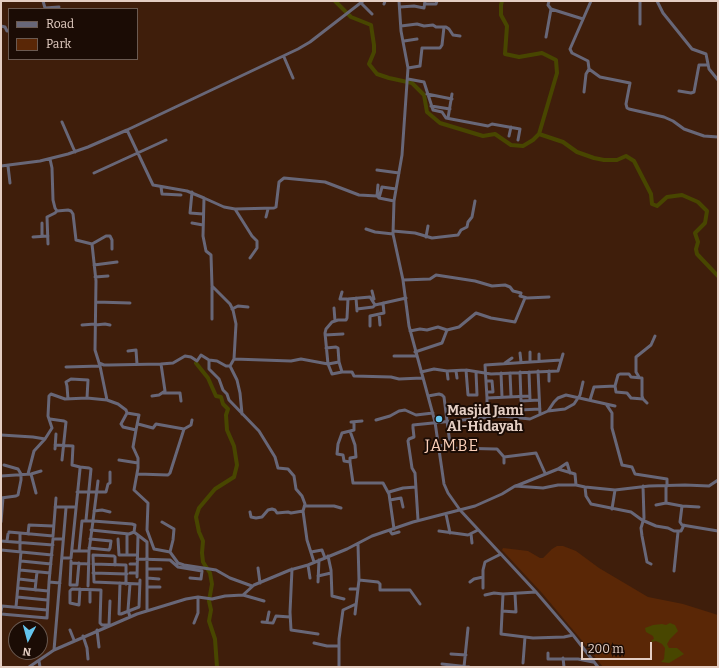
<!DOCTYPE html>
<html>
<head>
<meta charset="utf-8">
<style>
  body { margin:0 }
  #map { position:relative; width:719px; height:668px; overflow:hidden; background:#3f1e0b; font-family:Bitter,serif }
  canvas { display:block }
  .frame { position:absolute; inset:0; border:2px solid #e4cec3; pointer-events:none }
  .legend { position:absolute; left:8px; top:8px; width:130px; height:52px; box-sizing:border-box; background:#1b0c05; border:1px solid #6b5a51; margin:0; padding:5px 7px; list-style:none; font-size:12px; color:#e4cec3 }
  .legend li { display:flex; align-items:center; gap:8px; height:20px }
  .legend b { width:20px; border:1px solid #6b5a51 }
  .north { position:absolute; left:8px; top:620px; width:40px; height:40px; box-sizing:border-box; background:#1b0c05; border:1px solid #6b5a51; border-radius:50%; rotate:186deg; font-size:11px; font-weight:700; line-height:16px; text-align:center; color:#e4cec3 }
  .north::after { content:''; display:block; margin:auto; width:14px; height:18px; background:#64c5ee; clip-path:polygon(50% 0,100% 100%,50% 72%,0 100%) }
  .scale { position:absolute; left:581px; top:642px; width:71px; height:18px; box-sizing:border-box; border:2px solid #e4cec3; border-top:0; padding-left:5px; font-size:12px; line-height:14px; white-space:nowrap; color:#e4cec3; -webkit-text-stroke:3px #1b0c05; paint-order:stroke }
</style>
</head>
<body>
<div id="map">
<canvas width="719" height="668"></canvas>
<div class="frame"></div>
<ul class="legend">
<li><b style="height:5px;background:#686778"></b>Road</li>
<li><b style="height:11px;background:#5a2706"></b>Park</li>
</ul>
<div class="north">N</div>
<div class="scale">200 m</div>
</div>
<script>
const context = document.querySelector('canvas').getContext('2d');
context.lineJoin = 'round';
function fill(path, color) {
  context.fillStyle = color;
  context.fill(path, 'evenodd');
}
function poly(rows) {
  const path = new Path2D();
  for (const r of rows) {
    path.moveTo(r[0], r[1]);
    for (let i = 2; i < r.length; i += 2) path.lineTo(r[i], r[i + 1]);
  }
  return path;
}
function strokePath(path, color, width, dash) {
  context.strokeStyle = color;
  context.lineWidth = width;
  context.lineCap = dash ? 'butt' : 'round';
  context.setLineDash(dash || []);
  context.stroke(path);
}
function write(font, color, halo, rows, align = 'center') {
  context.font = font + ' Bitter,serif';
  context.lineWidth = 4;
  context.setLineDash([]);
  context.textBaseline = 'middle';
  context.strokeStyle = halo;
  context.fillStyle = color;
  for (const [text, x, y, turn = 0] of rows) {
    context.save();
    context.translate(x, y);
    context.rotate((+turn || 0) * Math.PI / 180);
    context.textAlign = isNaN(turn) ? turn : align;
    if (halo) context.strokeText(text, 0, 0);
    context.fillText(text, 0, 0);
    context.restore();
  }
}
fill(poly([
  [557,546,563,546,576,551,599,568,648,597,683,604,718,615,718,667,603,667,584,643,542,593,502,550,503,548,528,551,540,558,543,558,552,549]
]), '#5a2706');
fill(poly([
  [670,623,675,625,678,631,670,639,667,644,669,648,677,648,684,654,669,663,661,662,664,659,665,648,662,644,656,641,651,642,652,640,654,639,653,636,646,632,645,628,653,625,662,624,666,625]
]), '#484600');
strokePath(poly([
  [335,1,351,17,371,25,374,45,374,52,369,64,377,74,389,78,412,83,424,95,427,112,440,123,483,136,495,134,511,145,523,146,533,140,539,134,557,73,556,60,542,53,519,57,505,54,507,26,501,15,501,5,502,1],
  [539,134,563,142,577,152,594,158,604,160,617,160,626,156,634,161,651,194,652,204,657,206,667,197,682,195,698,202,707,211,705,223,695,233,698,242,696,249,697,254,718,276],
  [196,363,208,378,216,396,221,397,223,404,228,409,226,415,227,430,234,446,237,465,234,477,215,489,199,508,196,517,199,532,203,541,202,553,203,562,210,573,212,584,209,601,211,610,209,621,215,639,217,667]
]), '#484600', 4);
strokePath(poly([
  [43,1,45,8,59,7],
  [399,1,401,31,408,68,402,155,394,201,393,234,403,280,409,326,435,422,444,484,448,493,460,510,536,592,573,635,598,667],
  [657,1,663,13,692,49,706,54,709,69,718,80],
  [361,3,372,14],
  [384,4,385,1],
  [425,4,436,4,437,1],
  [400,7,414,6,424,8,425,1],
  [551,9,583,19],
  [640,24,640,1],
  [1,26,5,27,7,31,9,31],
  [401,26,417,24,424,26,433,25,436,27,446,27,449,29,453,35,460,36],
  [546,37,551,9,548,5,549,1],
  [404,41,417,39],
  [284,57,293,78],
  [408,68,420,66,422,48,440,48,442,45,444,27],
  [589,69,588,61,572,53,570,49,591,1],
  [408,79,424,82,433,110,442,112,446,118,488,126,492,124,520,129,518,140],
  [679,91,691,93,694,92,699,65,707,65],
  [584,92,586,74,589,69,600,77,630,83,626,104,627,108,629,109,664,117,673,121,684,129,704,136,718,137],
  [427,94,452,99],
  [431,106,450,109],
  [448,118,452,94],
  [62,122,75,152],
  [127,130,153,185,187,191,204,198,203,236,206,251,211,255,212,286,230,304,233,310,236,324,234,359,230,366],
  [509,136,511,127],
  [50,159,52,168,53,200,55,208,57,211,68,210,71,211,73,214,76,240,92,244,96,281,95,350,100,366,107,400],
  [1,166,40,161,68,154,88,147,127,130,298,49,310,42,363,1],
  [8,166,10,183],
  [377,170,399,173],
  [94,173,166,140],
  [161,187,162,194,181,195],
  [192,192,190,213,203,214],
  [377,196,378,185],
  [204,198,224,207,235,209,274,208,276,207,279,182,284,178,325,182,359,195,377,196,379,198,394,201],
  [379,198,382,187,396,189],
  [235,209,252,236,257,241,257,248,250,258],
  [266,217,268,209],
  [42,223,42,236],
  [192,223,203,225],
  [366,229,375,232,393,234],
  [393,231,415,233,432,238,458,235,461,230,467,227,468,222,472,217,475,201],
  [33,237,48,236],
  [426,237,428,226],
  [48,244,47,217,55,213,57,211],
  [92,244,106,236,110,236,112,240,112,249],
  [94,265,117,262],
  [95,277,108,276],
  [403,280,430,279,436,275,475,281,492,286,505,285,510,287,513,291,521,293,520,296,527,298,549,297],
  [372,291,374,299],
  [342,292,340,299,347,299],
  [356,298,357,311],
  [96,302,130,303],
  [334,308,335,321],
  [232,309,238,306,248,307],
  [357,309,373,307,375,305,406,298],
  [379,314,380,325],
  [212,319,212,287],
  [82,325,95,324],
  [95,325,105,324,110,325],
  [370,326,370,316,384,313,383,303],
  [410,331,420,329,427,330,438,327,447,330],
  [325,335,343,334],
  [326,348,336,347,338,348,339,362],
  [128,351,136,350,137,364],
  [415,352,442,343,447,330,459,327,476,313,491,318,515,322,525,298],
  [530,352,530,362],
  [520,353,521,362],
  [539,354,539,361],
  [394,356,416,356],
  [234,359,291,361,301,359,328,364,339,362,342,372,352,372,354,376,391,377,399,379,422,378],
  [209,360,209,369,219,379,223,390,227,394,229,400,259,431,275,457,278,468,288,469,294,476,296,489,302,496,305,504,303,511],
  [99,363,104,365,109,365,161,364],
  [505,363,512,358],
  [230,366,237,380,240,393,242,414],
  [66,367,100,366],
  [466,370,468,395,477,395,476,372],
  [447,371,448,379],
  [456,371,457,378],
  [538,371,540,414],
  [342,372,332,374,328,364,325,333,326,329,332,322,338,320,346,320,347,318,348,299,370,297,375,305],
  [421,372,434,369,447,371,466,370,491,374,558,371,563,354],
  [520,372,521,401,539,400],
  [529,372,530,400],
  [501,373,502,397],
  [510,373,511,396],
  [639,377,636,372,636,357,651,345,655,336],
  [486,381,492,381,493,392,487,392],
  [549,381,549,371],
  [163,393,180,393,181,401],
  [152,396,159,395,165,391,161,364,173,363,185,356,191,357,197,361,201,355,209,360,217,361,226,366,230,366],
  [428,396,439,394,442,395,444,397,450,444],
  [530,396,487,398,485,365,561,360],
  [68,399,67,386,66,382,71,379,88,380,87,398],
  [643,399,631,398,627,393,616,392,615,386,618,375,620,374,629,374,631,377,642,378,642,396,643,399,647,403],
  [590,400,594,387,615,386],
  [606,404,612,413,612,428,622,465,632,467,635,474,667,479,667,486],
  [519,410,540,409],
  [548,411,565,409,574,404,580,395,583,382],
  [127,413,121,424,123,427,136,430,133,447,138,458,138,468,134,490,148,503,147,530,154,549,170,552,178,563,184,565,216,570,230,578,252,586],
  [127,413,139,415,136,430],
  [487,415,487,398],
  [50,419,64,421,66,422,62,460],
  [376,420,390,416,399,411,405,410,416,415,433,413],
  [351,422,362,421],
  [354,422,354,430,342,433,338,444,337,454,343,455,344,461,350,462,353,483,383,483,389,494,394,529],
  [138,424,153,428,156,424,184,429,191,425,192,420],
  [350,431,355,445,356,457,350,458,350,463],
  [1,435,33,437,45,439,52,428,48,416,49,396,51,394,65,399,87,398,107,400,118,404,126,410,127,413],
  [55,445,73,446,72,465,80,467,80,469,71,558,62,558],
  [439,446,450,444,455,448,495,449,497,449,504,457,504,463],
  [55,449,56,434],
  [504,457,536,453,545,473],
  [119,460,138,463],
  [80,467,89,468,91,469,86,520],
  [558,469,567,463,570,473],
  [28,474,34,451,45,439],
  [31,474,36,493],
  [138,474,168,475,170,473,184,429],
  [1,476,31,474,41,471],
  [516,486,558,469,575,474,576,485],
  [643,486,644,518,641,528,642,536,647,562,651,564],
  [666,486,666,503],
  [585,487,586,496,591,504,631,512,642,520,656,526,668,528,674,531,681,531,684,525],
  [77,492,106,492,108,484,110,483,110,472],
  [389,492,403,488,416,487],
  [1,498,16,496,18,495,21,480,21,474,18,469,4,465],
  [390,500,401,498,403,507],
  [656,505,666,503,682,506,680,522,682,525,718,531],
  [305,506,334,506,341,508],
  [682,506,699,507],
  [55,507,76,507],
  [612,509,615,490],
  [94,511,102,510,110,512],
  [250,512,251,517,256,518,262,517,268,510,272,509,275,510,277,513,288,512,291,513,303,511,307,540,314,562],
  [446,514,450,533],
  [418,520,415,473,412,468,408,441,409,439,414,437,413,428,413,425,502,416,530,419,548,411,554,402,558,398,566,395,615,406],
  [1,522,3,498],
  [162,522,174,529,173,540,170,552],
  [91,530,129,534,134,532],
  [390,531,392,534,399,532],
  [439,531,468,535,478,530],
  [9,532,53,536],
  [134,532,147,542,147,611],
  [28,534,29,525,53,526],
  [471,534,472,543],
  [53,536,56,498],
  [118,539,119,555,137,555],
  [1,541,53,545],
  [7,541,8,534],
  [89,548,109,550,110,548,111,541,90,539],
  [1,550,52,555],
  [72,551,89,551,93,521,132,524,135,525,134,532],
  [79,551,82,521,93,521,98,481],
  [20,552,20,533],
  [311,552,322,550,325,558],
  [127,555,127,534],
  [328,556,331,570,332,596,344,599],
  [137,559,170,560,178,567,202,571,201,579,190,578],
  [21,561,51,564],
  [71,561,71,563,89,564],
  [71,563,70,585,77,585,79,563],
  [93,564,126,565,126,584],
  [130,564,137,564],
  [115,565,115,557,114,556,93,555,94,582,140,584],
  [308,565,310,578],
  [258,568,260,583],
  [147,569,161,569],
  [292,569,290,612,291,630,318,634],
  [20,570,50,573],
  [674,571,678,532],
  [93,573,127,574],
  [130,573,137,573],
  [318,576,331,573],
  [137,577,138,535],
  [147,578,159,579],
  [19,579,36,581],
  [359,580,378,582,380,584,380,590,410,590,420,604],
  [49,582,60,583],
  [318,582,319,560],
  [470,582,474,579,483,577],
  [120,583,119,614,121,614,139,607,140,580],
  [130,584,128,610,130,617],
  [88,586,89,551],
  [147,587,160,587],
  [18,588,48,591],
  [483,588,483,570,485,562,501,554],
  [80,589,79,605,70,603,70,591,72,589,101,590,100,623,102,625,109,625],
  [350,589,358,589],
  [35,590,37,572],
  [536,592,503,594,501,634,533,638,564,637,573,635],
  [243,595,264,601],
  [485,595,494,593,503,594],
  [17,597,47,600],
  [90,602,90,590],
  [16,607,21,552],
  [1,611,2,606,47,610],
  [502,611,516,612,515,594],
  [1,614,47,618,49,582,53,539,63,539],
  [355,614,359,580,358,544],
  [262,622,273,623,276,616,290,617],
  [267,622,269,612],
  [194,623,198,613,198,597],
  [109,625,110,601],
  [70,630,74,640],
  [97,630,99,647],
  [83,636,87,648,88,659],
  [314,643,327,646,339,646],
  [54,650,66,508],
  [548,653,548,659,578,659,593,662],
  [451,654,466,655],
  [563,658,564,667],
  [39,661,40,667],
  [523,663,525,637],
  [442,664,469,667],
  [29,667,54,650,137,614,186,599,198,597,212,599,225,596,243,595,254,585,290,570,308,565,347,549,372,536,413,522,475,506,502,494,515,486,543,488,558,485,576,485,585,487,615,490,649,486,685,485,709,486,718,480],
  [339,667,339,639,343,610,356,604],
  [464,667,468,628]
]), '#686778', 3);
for (const [x, y, r, color] of [
  [439,419,4,"#64c5ee"]
]) {
  const dot = new Path2D();
  dot.arc(x, y, r, 0, 2 * Math.PI);
  context.fillStyle = color;
  context.fill(dot);
  strokePath(dot, '#1b0c05', 1.5);
}
write('bold 14px', '#e4cec3', '#1b0c05', [
  ["Masjid Jami",447,411],
  ["Al-Hidayah",447,427]
], 'left');
context.letterSpacing = '1px';
write('16px', '#fcd0b9', '#1b0c05', [
  ["JAMBE",452,447]
]);
context.letterSpacing = '0px';
</script>
</body>
</html>
